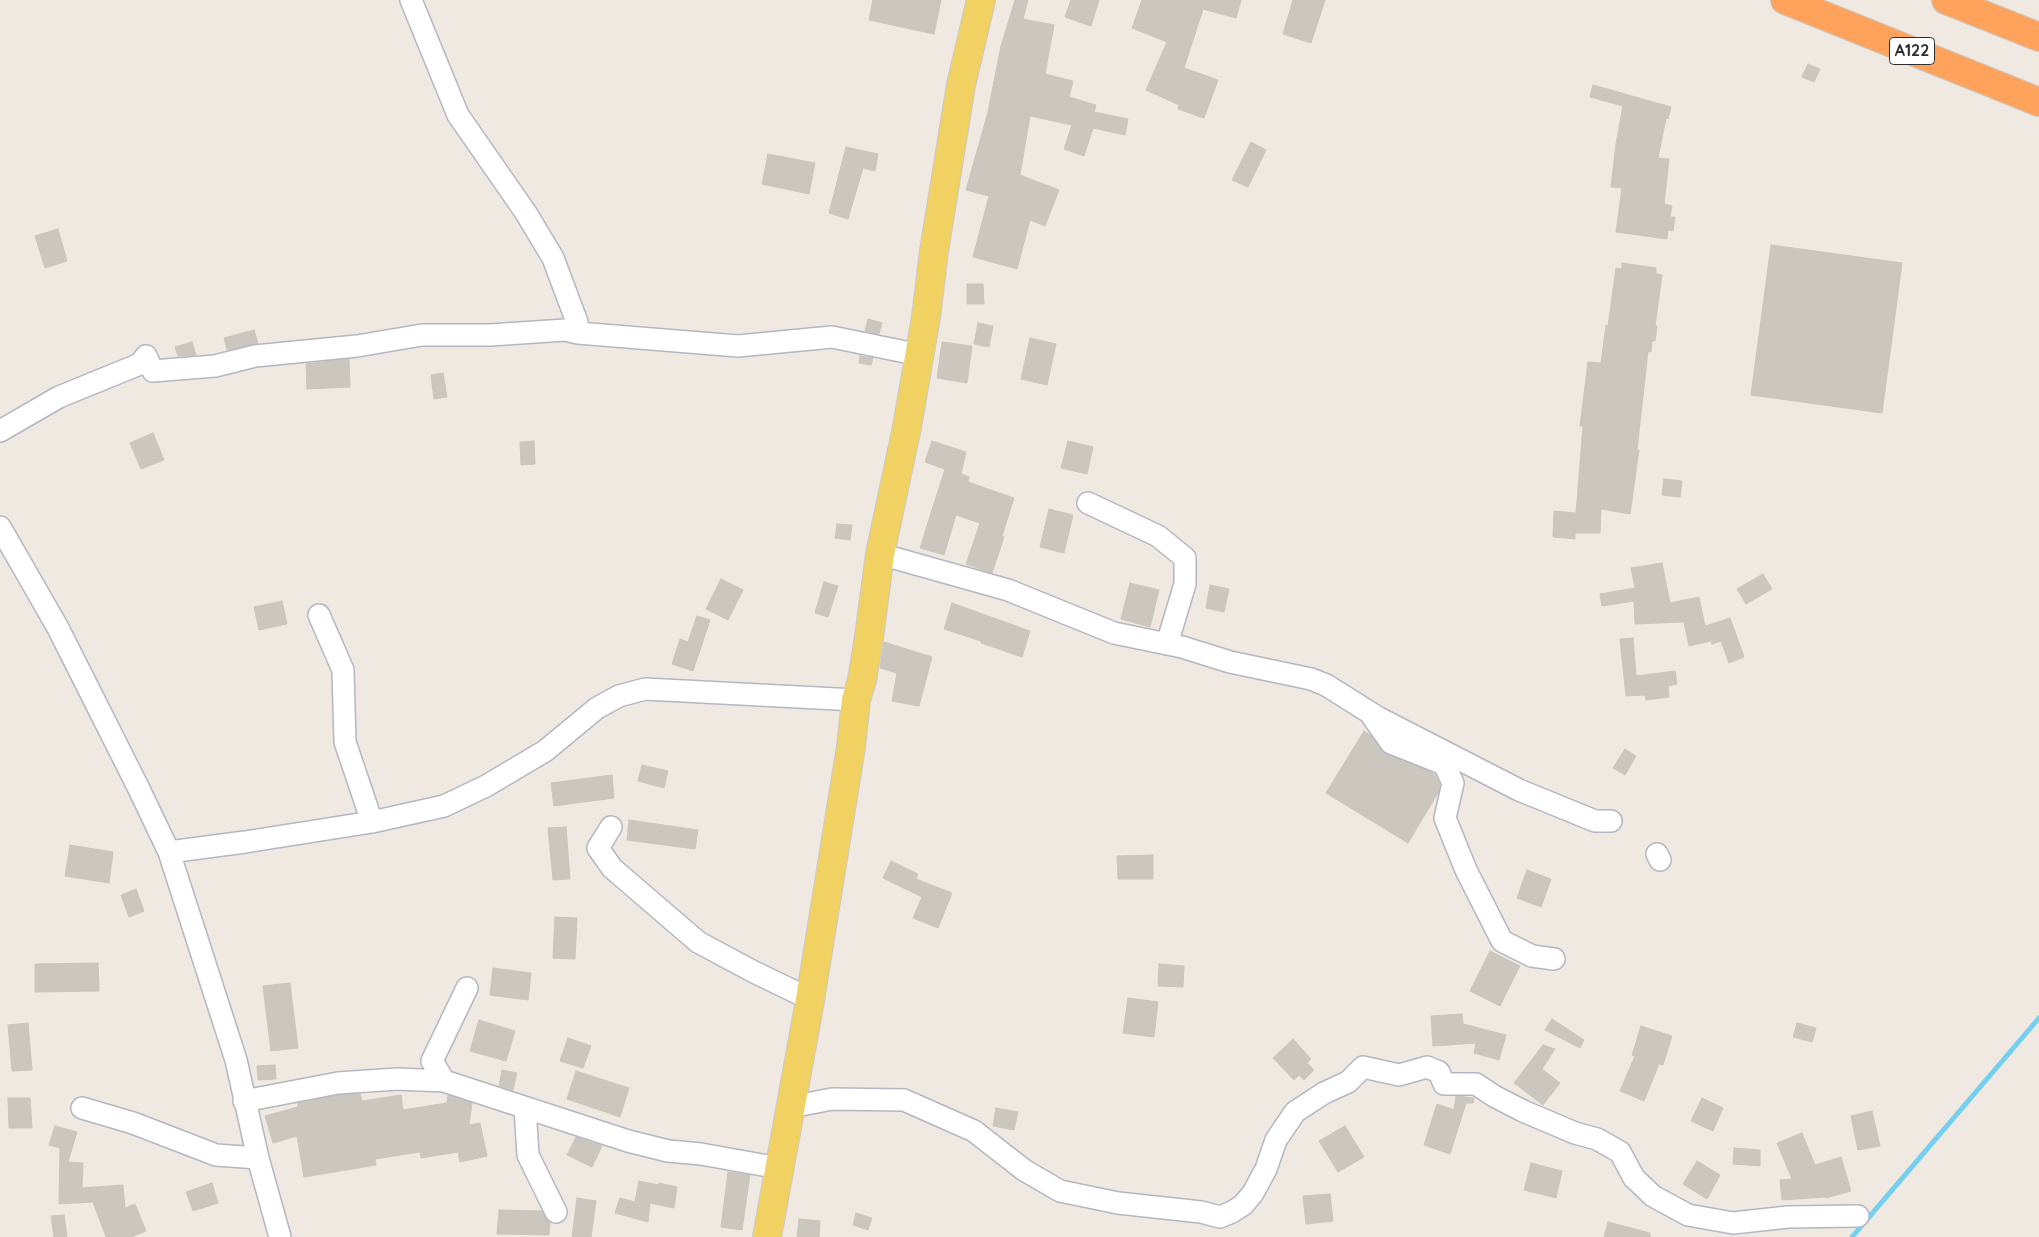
<!DOCTYPE html>
<html>
<head>
<meta charset="utf-8">
<style>
  body { margin:0 }
  canvas { display:block; background:#efe9e1 }
</style>
</head>
<body>
<canvas width="2039" height="1237"></canvas>
<script>
const context = document.querySelector('canvas').getContext('2d');
context.lineJoin = 'round';
function poly(rows) {
  const path = new Path2D();
  for (const r of rows) {
    path.moveTo(r[0], r[1]);
    for (let i = 2; i < r.length; i += 2) path.lineTo(r[i], r[i + 1]);
  }
  return path;
}
function strokePath(path, color, width, dash) {
  context.strokeStyle = color;
  context.lineWidth = width;
  context.lineCap = dash ? 'butt' : 'round';
  context.setLineDash(dash || []);
  context.stroke(path);
}
function fill(path, color) {
  context.fillStyle = color;
  context.fill(path, 'evenodd');
}
function write(font, color, halo, rows, align = 'center') {
  context.font = font + ' Quicksand,sans-serif';
  context.lineWidth = 5;
  context.setLineDash([]);
  context.textBaseline = 'middle';
  context.strokeStyle = halo;
  context.fillStyle = color;
  for (const [text, x, y, turn = 0] of rows) {
    context.save();
    context.translate(x, y);
    context.rotate((+turn || 0) * Math.PI / 180);
    context.textAlign = isNaN(turn) ? turn : align;
    if (halo) context.strokeText(text, 0, 0);
    context.fillText(text, 0, 0);
    context.restore();
  }
}
strokePath(poly([
  [1852,1237,2039,1018]
]), '#75cff0', 5);
const building = poly([
  [873,0,941,0,934,34,869,20,873,0],
  [1015,0,1028,0,1023,19,1054,25,1045,74,1073,81,1069,97,1096,105,1094,112,1128,119,1125,135,1093,128,1084,156,1064,149,1072,125,1030,116,1020,175,1059,190,1045,226,1030,220,1017,269,973,257,989,196,966,190,988,112,1001,46,1015,0],
  [1071,0,1099,0,1091,26,1065,17,1071,0],
  [1142,0,1241,0,1236,18,1203,9,1184,68,1218,80,1204,118,1178,109,1179,105,1146,90,1167,42,1132,28,1142,0],
  [1293,0,1325,0,1311,43,1283,34,1293,0],
  [1808,64,1820,69,1814,82,1802,77,1808,64],
  [1593,85,1671,107,1668,119,1666,118,1658,158,1669,159,1664,204,1672,206,1670,217,1675,217,1673,231,1668,230,1667,239,1616,232,1622,188,1611,187,1616,144,1623,106,1590,97,1593,85],
  [1251,142,1266,150,1248,187,1232,180,1251,142],
  [846,147,878,154,875,171,863,168,848,219,829,213,846,147],
  [768,154,815,163,809,194,762,184,768,154],
  [58,229,67,261,45,268,35,236,58,229],
  [1771,245,1902,263,1882,413,1751,395,1771,245],
  [1622,263,1656,268,1656,274,1662,275,1655,326,1657,326,1655,341,1652,341,1651,352,1648,351,1637,450,1639,450,1630,514,1601,509,1600,533,1575,533,1575,539,1553,537,1554,511,1576,513,1583,426,1580,426,1588,362,1601,363,1606,325,1608,326,1616,268,1622,269,1622,263],
  [967,284,983,284,984,304,967,304,967,284],
  [868,319,882,323,879,334,865,331,868,319],
  [978,323,993,326,989,347,974,344,978,323],
  [254,330,258,343,227,350,224,338,254,330],
  [1030,338,1056,344,1047,385,1021,379,1030,338],
  [192,342,196,355,178,356,175,347,192,342],
  [942,342,972,346,967,383,937,378,942,342],
  [860,356,873,358,871,365,859,363,860,356],
  [349,359,350,387,307,389,306,364,349,359],
  [443,373,447,397,434,399,431,375,443,373],
  [153,433,164,460,141,469,130,443,153,433],
  [534,441,535,464,521,465,520,442,534,441],
  [932,441,966,452,961,474,969,477,968,482,1014,498,1002,536,1004,537,992,573,966,564,980,523,956,515,944,555,920,548,945,469,925,462,932,441],
  [1068,441,1093,447,1087,474,1061,468,1068,441],
  [1664,479,1682,481,1680,497,1662,495,1664,479],
  [1049,509,1073,515,1064,553,1040,547,1049,509],
  [837,524,852,525,850,540,835,538,837,524],
  [1662,563,1670,603,1699,597,1705,626,1730,618,1744,657,1729,663,1721,641,1712,644,1711,641,1689,646,1684,622,1635,624,1634,601,1602,606,1600,594,1635,588,1631,568,1662,563],
  [1763,574,1772,589,1746,604,1737,589,1763,574],
  [721,579,743,590,728,620,706,609,721,579],
  [824,582,838,586,828,617,815,613,824,582],
  [1130,583,1159,590,1150,627,1121,619,1130,583],
  [1210,585,1229,589,1224,612,1206,608,1210,585],
  [282,601,287,624,259,630,254,607,282,601],
  [952,603,1030,631,1022,657,981,643,981,641,944,629,952,603],
  [697,616,710,620,693,671,672,664,680,639,688,642,697,616],
  [1633,638,1636,676,1675,671,1677,684,1668,686,1669,697,1646,700,1645,695,1626,696,1620,639,1633,638],
  [884,642,932,657,919,706,892,701,897,673,880,668,884,642],
  [1364,731,1370,735,1386,754,1431,772,1435,775,1440,784,1438,793,1408,843,1326,793,1364,731],
  [1625,749,1636,756,1625,775,1613,768,1625,749],
  [642,765,668,771,664,788,638,781,642,765],
  [612,775,614,798,554,806,551,783,612,775],
  [629,820,698,830,695,849,627,840,629,820],
  [566,827,570,879,553,880,548,828,566,827],
  [70,845,113,852,109,883,65,876,70,845],
  [1153,855,1153,879,1118,879,1117,856,1153,855],
  [891,861,918,874,916,879,952,893,938,928,913,918,922,897,883,878,891,861],
  [1527,870,1551,879,1541,907,1517,898,1527,870],
  [136,889,144,911,129,917,121,895,136,889],
  [555,917,577,918,575,959,553,958,555,917],
  [1490,951,1520,966,1500,1006,1470,991,1490,951],
  [98,963,99,991,35,992,35,964,98,963],
  [1159,964,1184,966,1183,987,1158,986,1159,964],
  [493,968,531,973,528,1000,490,995,493,968],
  [290,983,298,1048,271,1051,263,986,290,983],
  [1128,998,1158,1002,1154,1037,1123,1033,1128,998],
  [1462,1014,1463,1024,1506,1035,1499,1060,1474,1053,1476,1043,1433,1046,1431,1016,1462,1014],
  [1552,1019,1584,1040,1580,1048,1545,1030,1552,1019],
  [479,1020,515,1031,506,1061,470,1051,479,1020],
  [28,1023,32,1070,12,1071,8,1025,28,1023],
  [1797,1023,1816,1028,1812,1042,1793,1037,1797,1023],
  [1641,1026,1672,1036,1663,1065,1659,1064,1644,1101,1620,1091,1635,1056,1632,1055,1641,1026],
  [568,1038,591,1046,583,1068,560,1061,568,1038],
  [1293,1039,1311,1059,1307,1063,1314,1070,1304,1080,1299,1075,1294,1080,1273,1058,1293,1039],
  [1543,1045,1555,1049,1542,1069,1560,1083,1543,1105,1514,1083,1543,1045],
  [275,1065,276,1079,258,1080,257,1066,275,1065],
  [502,1070,517,1073,513,1090,499,1086,502,1070],
  [576,1071,629,1088,620,1117,567,1099,576,1071],
  [360,1094,362,1101,401,1095,403,1110,447,1103,448,1095,472,1103,469,1125,480,1123,487,1156,460,1162,458,1152,421,1158,420,1152,375,1159,376,1165,304,1177,297,1136,273,1143,265,1116,298,1107,298,1103,340,1095,360,1094],
  [1456,1096,1474,1098,1473,1103,1466,1103,1450,1154,1424,1145,1437,1104,1454,1110,1456,1096],
  [8,1098,30,1098,32,1128,9,1128,8,1098],
  [1702,1098,1723,1108,1713,1131,1691,1121,1702,1098],
  [996,1108,1018,1112,1014,1130,993,1126,996,1108],
  [1872,1111,1880,1146,1858,1150,1851,1116,1872,1111],
  [55,1126,77,1132,68,1162,83,1163,82,1188,123,1185,125,1208,135,1204,146,1231,131,1237,106,1237,93,1202,59,1204,60,1148,49,1145,55,1126],
  [1345,1126,1364,1157,1338,1172,1319,1141,1345,1126],
  [1802,1133,1815,1165,1841,1157,1851,1191,1826,1198,1826,1197,1782,1200,1780,1180,1792,1179,1777,1143,1802,1133],
  [576,1137,602,1146,592,1167,567,1155,576,1137],
  [1734,1148,1760,1150,1760,1166,1733,1164,1734,1148],
  [1697,1161,1720,1175,1707,1199,1683,1184,1697,1161],
  [1531,1163,1562,1171,1556,1198,1524,1190,1531,1163],
  [728,1172,750,1175,742,1230,721,1227,728,1172],
  [639,1181,659,1185,659,1183,677,1187,674,1208,650,1203,648,1222,615,1213,620,1198,635,1202,639,1181],
  [212,1183,218,1203,193,1211,186,1192,212,1183],
  [1330,1194,1333,1221,1306,1224,1303,1196,1330,1194],
  [577,1198,596,1201,591,1237,572,1237,577,1198],
  [499,1210,542,1211,550,1223,549,1235,497,1234,499,1210],
  [856,1213,872,1218,868,1230,853,1225,856,1213],
  [64,1215,67,1237,54,1237,51,1216,64,1215],
  [799,1219,820,1221,819,1237,797,1237,799,1219],
  [1608,1222,1650,1233,1650,1237,1604,1237,1608,1222]
]);
fill(building, '#cbc7bf');
strokePath(building, '#cbc5ba', 1);
const minor = poly([
  [411,0,458,115,526,213,553,258,577,322,578,333,738,346,832,337,920,355],
  [0,431,59,397,140,364,146,356,153,371,215,366,255,356,357,346,422,335,490,335,565,330,578,333],
  [1088,503,1158,536,1185,558,1185,584,1167,644],
  [0,527,58,628,139,789,169,852,236,1060,258,1158,280,1237],
  [880,554,1008,590,1114,633,1182,647,1230,662,1311,679,1326,685,1377,717,1519,790,1595,821,1611,821],
  [319,615,343,670,345,742,372,822],
  [1372,716,1391,743,1444,764,1453,783,1445,818,1466,870,1502,941,1532,956,1554,959],
  [611,827,598,848,612,868,698,942,754,972,810,999],
  [169,852,245,842,372,822,444,806,486,786,545,751,597,708,619,696,645,689,856,700],
  [1657,854,1660,860],
  [467,988,432,1061,444,1081,628,1141,668,1151,701,1154,779,1168],
  [244,1101,338,1083,397,1079,444,1081],
  [791,1107,832,1099,904,1100,974,1131,1024,1170,1060,1191,1118,1203,1201,1212,1220,1217,1232,1212,1243,1205,1253,1193,1266,1169,1276,1140,1295,1112,1324,1093,1348,1082,1363,1067,1399,1075,1427,1067,1439,1072,1444,1084,1476,1084,1494,1096,1523,1111,1575,1133,1597,1139,1620,1152,1634,1178,1653,1196,1688,1215,1733,1223,1788,1217,1858,1216],
  [82,1108,133,1123,216,1155,258,1158],
  [525,1108,528,1155,556,1212]
]);
const major = poly([
  [767,1237,809,1006,851,747,856,700,862,680,869,637,880,554,907,427,926,317,934,251,961,85,981,0]
]);
const highway = poly([
  [1785,0,2039,102],
  [1946,0,2039,37]
]);
strokePath(minor, '#b4b7c1', 24);
strokePath(major, '#c9c9c9', 30);
strokePath(highway, '#c9c9c9', 30);
strokePath(minor, '#fff', 21);
strokePath(major, '#f2d163', 28);
strokePath(highway, '#ffa35c', 28);
for (const [x, y, w] of [
  [1912,51,45]
]) {
  const box = new Path2D();
  box.roundRect(x - w / 2, y - 13.5, w, 27, 4);
  context.fillStyle = '#fff';
  context.fill(box);
  strokePath(box, '#2e2e2e', 1);
}
write('bold 16px', '#2e2e2e', null, [
  ["A122",1912,51]
]);
</script>
</body>
</html>
